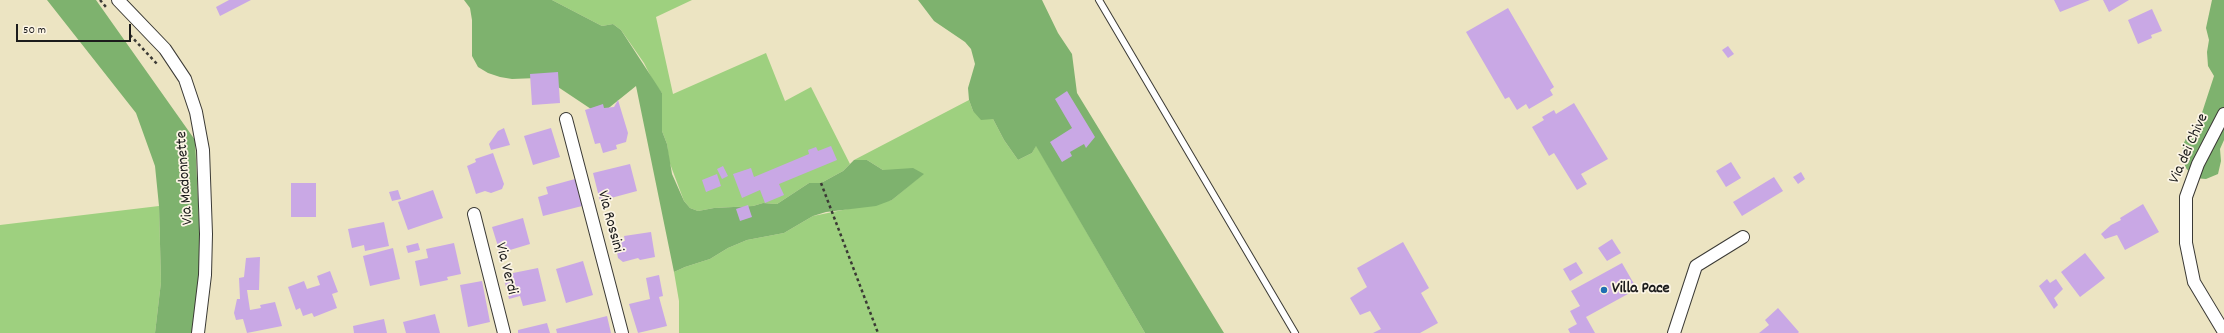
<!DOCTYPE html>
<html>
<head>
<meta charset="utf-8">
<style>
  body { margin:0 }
  #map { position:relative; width:2224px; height:333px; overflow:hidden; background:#ece4c2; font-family:Dekko,sans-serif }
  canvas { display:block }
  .scale { position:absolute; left:16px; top:24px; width:115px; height:18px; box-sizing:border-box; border:2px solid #1c1c1c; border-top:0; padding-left:5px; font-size:12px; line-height:14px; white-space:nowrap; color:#1c1c1c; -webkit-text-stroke:3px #fcf5e5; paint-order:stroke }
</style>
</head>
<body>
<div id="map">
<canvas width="2224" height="333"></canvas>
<div class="scale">50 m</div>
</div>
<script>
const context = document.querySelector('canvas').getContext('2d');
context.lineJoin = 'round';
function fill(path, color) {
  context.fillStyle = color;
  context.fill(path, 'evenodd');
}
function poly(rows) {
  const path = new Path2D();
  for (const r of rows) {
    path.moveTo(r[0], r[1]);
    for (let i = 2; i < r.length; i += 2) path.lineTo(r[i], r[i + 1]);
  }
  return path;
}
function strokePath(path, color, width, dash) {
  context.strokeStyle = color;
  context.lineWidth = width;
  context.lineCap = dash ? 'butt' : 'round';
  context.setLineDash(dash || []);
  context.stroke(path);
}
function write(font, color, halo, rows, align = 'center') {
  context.font = font + ' Dekko,sans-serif';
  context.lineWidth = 3.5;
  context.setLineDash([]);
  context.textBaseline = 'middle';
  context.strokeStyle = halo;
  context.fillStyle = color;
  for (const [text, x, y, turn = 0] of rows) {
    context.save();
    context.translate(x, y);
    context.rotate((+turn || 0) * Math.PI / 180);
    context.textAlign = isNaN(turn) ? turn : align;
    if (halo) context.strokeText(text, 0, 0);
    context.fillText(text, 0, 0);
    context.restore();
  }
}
fill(poly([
  [552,0,692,0,656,17,673,94,766,53,785,101,811,87,850,164,843,171,821,183,809,183,777,204,763,203,753,206,714,208,698,211,690,208,684,201,669,161,667,144,662,131,662,93,654,83,644,63,621,30,613,24,602,26],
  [969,100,973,111,993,119,1004,140,1018,160,1032,153,1036,145,1145,333,679,333,679,301,674,272,685,267,710,259,728,248,747,240,784,233,813,216,892,200,923,174,883,170,867,160,854,160],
  [159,206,161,282,155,333,0,333,0,225]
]), '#9ed07f');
fill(poly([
  [47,0,96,0,195,140,200,240,198,308,194,333,155,333,161,282,159,206,155,166,136,113],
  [464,0,552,0,602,26,613,24,621,30,662,93,662,131,667,144,672,174,684,201,690,208,698,211,714,208,753,206,763,203,777,204,809,183,821,183,843,171,854,160,867,160,883,170,913,168,924,174,892,200,876,206,826,212,813,216,784,233,747,240,728,248,710,259,685,267,674,272,636,86,600,115,540,75,537,78,512,79,500,77,488,73,478,67,472,56,472,20,470,8],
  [918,0,1042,0,1058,33,1072,54,1077,93,1224,333,1145,333,1036,146,1032,153,1018,160,1004,140,993,119,981,120,973,111,969,100,968,88,975,64,971,49,965,42,934,21],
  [2212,0,2224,0,2224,140,2220,149,2221,161,2218,174,2206,179,2194,178,2186,168,2182,158,2183,145,2188,134,2198,125,2214,76,2208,66,2207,52,2209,40,2206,28]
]), '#7eb26e');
fill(poly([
  [229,0,251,0,220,16,216,7],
  [2054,0,2090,0,2060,12],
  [2103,0,2129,0,2109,12],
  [1508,8,1554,87,1550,90,1553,95,1529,109,1526,104,1517,110,1509,97,1505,99,1466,32],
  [2152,9,2162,31,2151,35,2152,38,2138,44,2128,20],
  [1728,46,1734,54,1728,58,1722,50],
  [558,72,560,103,532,105,530,74],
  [1067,91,1095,137,1086,148,1084,144,1070,152,1072,156,1062,162,1050,142,1072,128,1055,99],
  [618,100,628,133,626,142,616,145,617,149,603,153,600,143,595,144,585,110,603,104,604,108,614,107],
  [1574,103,1608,159,1581,174,1587,184,1577,190,1554,153,1549,156,1532,127,1544,120,1542,117,1554,110,1556,114],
  [504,128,510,145,491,150,489,144,498,131],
  [551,128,560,157,533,165,524,136],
  [831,146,837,160,779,184,784,195,765,203,760,190,742,198,733,174,751,168,754,177,809,154,808,150,816,147,818,151],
  [493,153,504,184,502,189,491,193,485,191,476,194,467,166,476,162,475,159],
  [1731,162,1741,178,1726,187,1716,171],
  [630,164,637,191,600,201,593,173],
  [723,166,728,176,722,179,717,169],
  [1801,172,1805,179,1798,184,1793,177],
  [717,174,721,186,706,192,702,180],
  [1774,177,1783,191,1742,216,1733,202],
  [575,179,582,206,543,216,538,197,548,194,546,187],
  [291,183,316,183,316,217,291,217],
  [398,190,401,199,392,201,389,192],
  [433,190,443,218,408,230,398,202],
  [2143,204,2159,232,2125,250,2117,235,2105,239,2101,234,2111,225,2121,220,2120,218],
  [748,205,752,217,740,221,736,209],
  [523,218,530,244,500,253,492,227],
  [384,222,389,246,365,251,364,245,352,248,348,229],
  [651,232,655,257,640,260,638,258,623,262,618,258,616,247,620,241,625,241,624,236],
  [1612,239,1621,253,1607,261,1598,248],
  [1403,242,1429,288,1421,293,1438,323,1420,333,1373,333,1381,329,1370,311,1360,315,1350,298,1367,287,1357,268],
  [418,243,420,250,408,253,406,246],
  [454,243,461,274,447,277,448,280,420,286,415,261,428,258,426,249],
  [393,248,400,279,370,286,363,256],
  [2085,253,2105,278,2080,297,2061,272],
  [260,257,259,290,247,290,250,310,261,308,260,305,275,302,282,326,247,333,243,319,236,320,234,313,237,299,240,299,239,278,244,277,246,258],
  [583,261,593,295,566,303,556,269],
  [1576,262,1583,273,1570,281,1563,269],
  [1622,263,1637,289,1586,317,1595,333,1570,333,1568,329,1577,324,1570,311,1580,306,1571,291],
  [538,268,546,301,523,306,520,296,509,299,503,275],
  [330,271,338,292,332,294,337,308,314,317,312,313,303,316,300,308,296,310,288,287,304,281,307,289,320,285,317,276],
  [659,275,663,296,659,297,667,326,638,333,629,304,650,299,646,278],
  [2047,279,2050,283,2056,279,2063,289,2054,298,2058,305,2054,309,2039,286],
  [482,281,490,322,468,327,460,285],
  [1778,308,1799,332,1798,333,1759,333,1769,325,1765,320],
  [435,314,440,333,406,333,403,322],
  [607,316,611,333,557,333,556,329],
  [384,319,387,333,354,333,353,326],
  [547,323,550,333,518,333,518,330]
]), '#c9a8e5');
const lane = poly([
  [1099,0,1295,333]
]);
const street = poly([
  [118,0,165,49,185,79,196,112,203,150,206,234,205,275,198,333],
  [2224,114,2198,164,2186,197,2186,243,2194,282,2224,332],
  [566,119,622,333],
  [474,214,504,333],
  [1674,333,1696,266,1743,237]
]);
strokePath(lane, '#3b3a35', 8);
strokePath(street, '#3b3a35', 14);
strokePath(poly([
  [100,0,106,7],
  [130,35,158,65],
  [821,183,878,333]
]), '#3b3a35', 2.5, [3, 3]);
strokePath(lane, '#fff', 6);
strokePath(street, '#fff', 12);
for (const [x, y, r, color] of [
  [1604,290,4,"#1f6fb2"]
]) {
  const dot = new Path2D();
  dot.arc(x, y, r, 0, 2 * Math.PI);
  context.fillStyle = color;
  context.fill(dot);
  strokePath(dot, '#fcf5e5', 1.5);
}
write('16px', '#1c1c1c', '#fcf5e5', [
  ["Via dei Chive",2190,149,-66],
  ["Via Madonnette",186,178,-94],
  ["Via Rossini",609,222,75],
  ["Via Verdi",505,269,76]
]);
write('bold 16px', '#1c1c1c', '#fcf5e5', [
  ["Villa Pace",1612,290]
], 'left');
</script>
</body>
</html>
